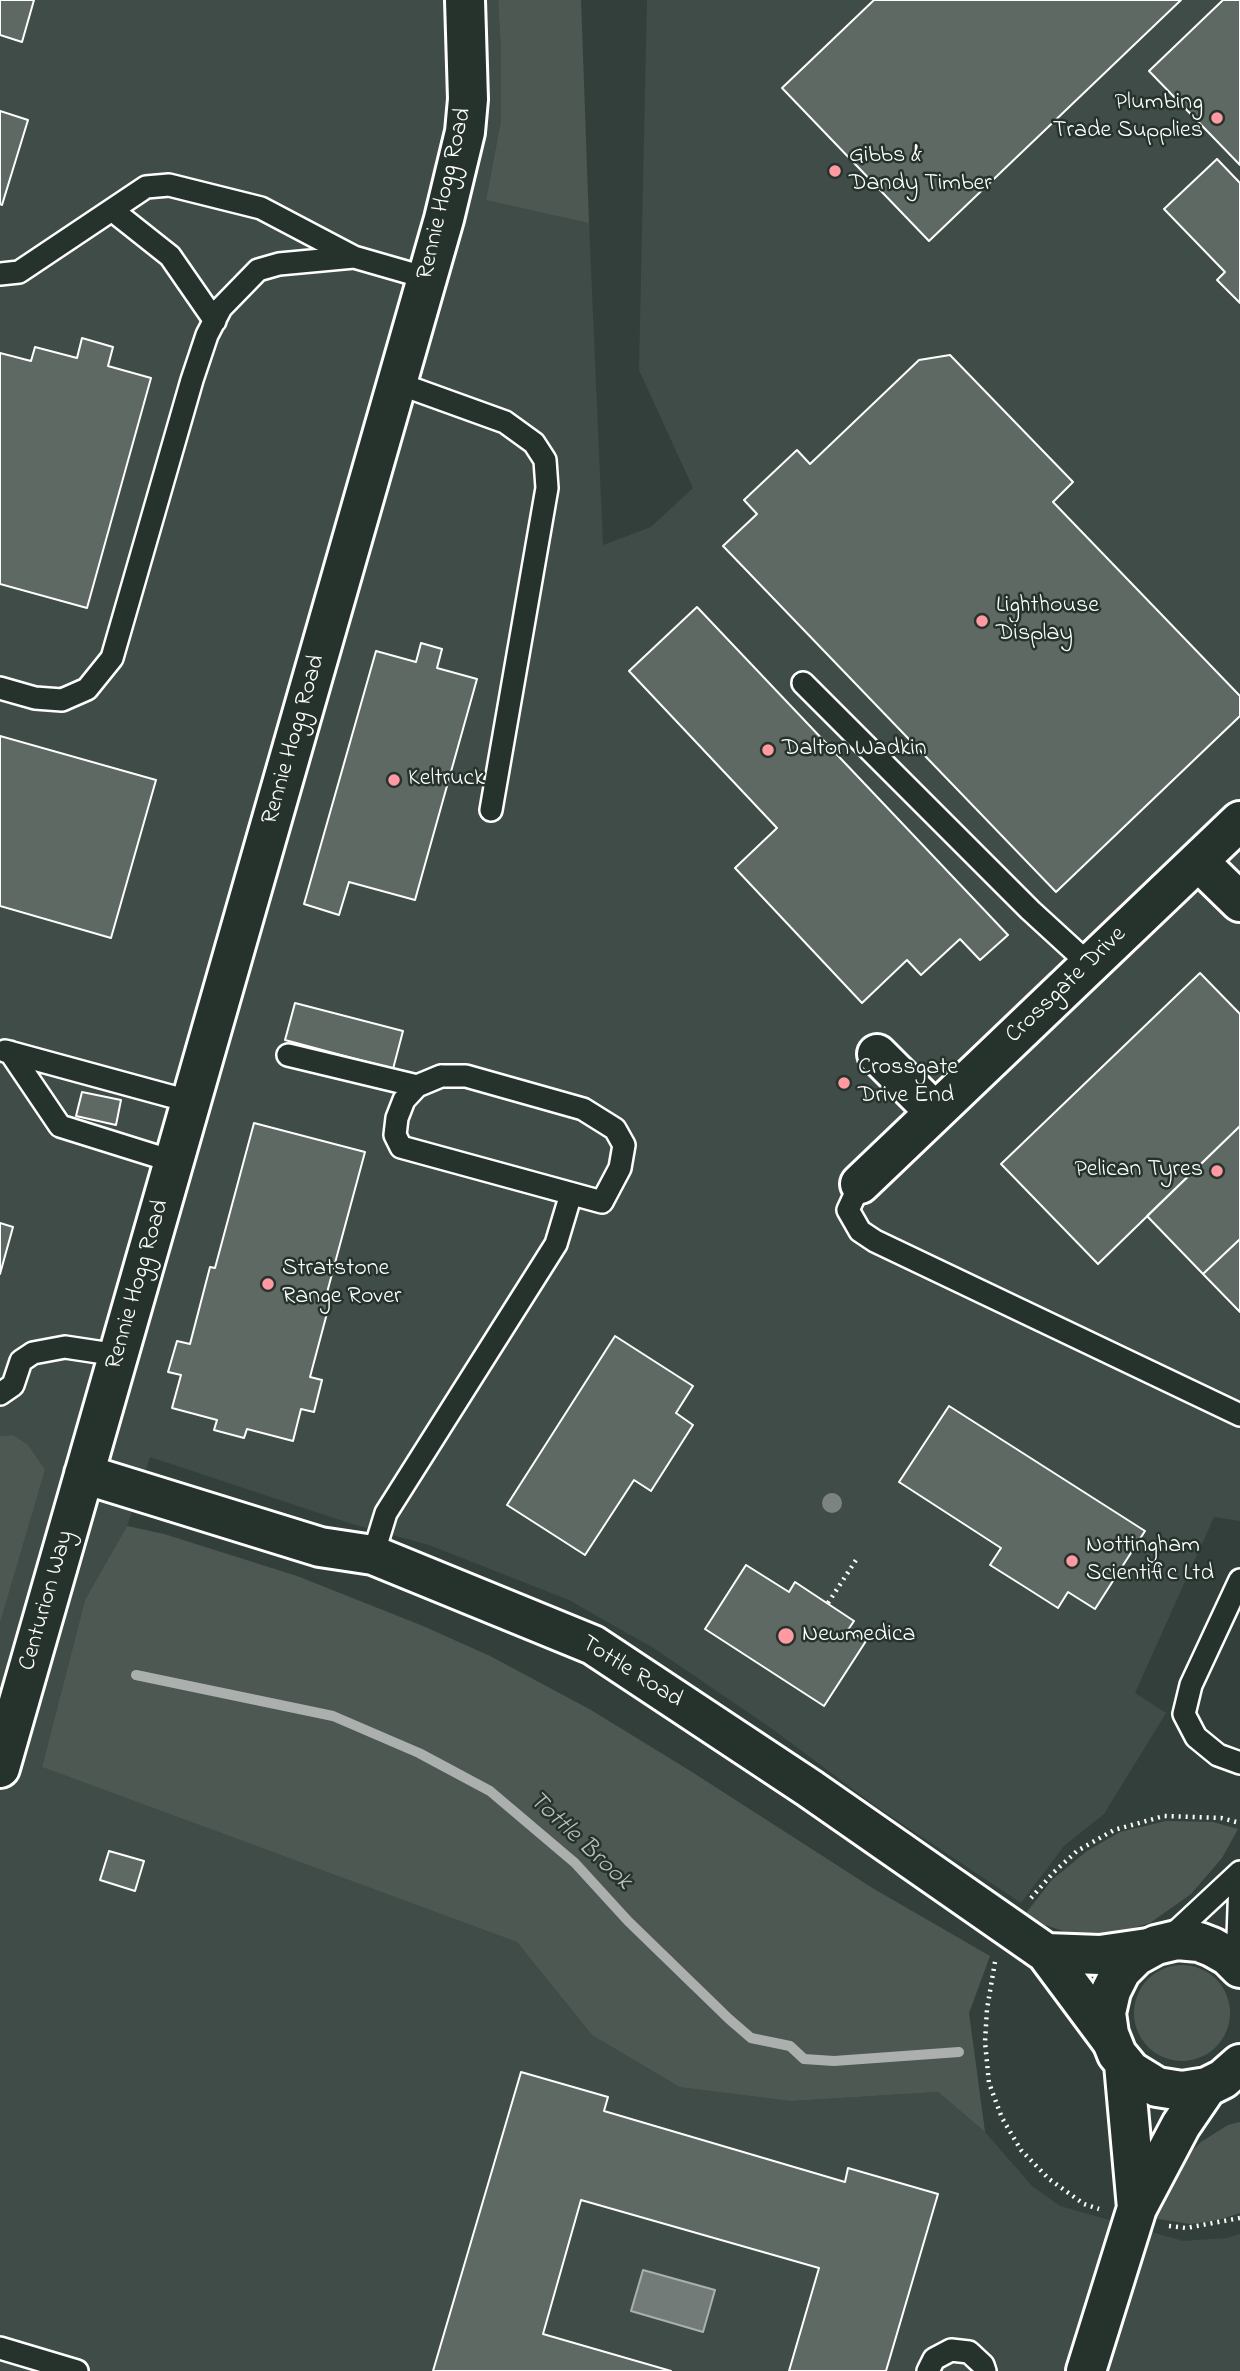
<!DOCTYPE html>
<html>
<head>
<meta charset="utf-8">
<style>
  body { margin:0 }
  canvas { display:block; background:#333f3a }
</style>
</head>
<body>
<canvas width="1240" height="2371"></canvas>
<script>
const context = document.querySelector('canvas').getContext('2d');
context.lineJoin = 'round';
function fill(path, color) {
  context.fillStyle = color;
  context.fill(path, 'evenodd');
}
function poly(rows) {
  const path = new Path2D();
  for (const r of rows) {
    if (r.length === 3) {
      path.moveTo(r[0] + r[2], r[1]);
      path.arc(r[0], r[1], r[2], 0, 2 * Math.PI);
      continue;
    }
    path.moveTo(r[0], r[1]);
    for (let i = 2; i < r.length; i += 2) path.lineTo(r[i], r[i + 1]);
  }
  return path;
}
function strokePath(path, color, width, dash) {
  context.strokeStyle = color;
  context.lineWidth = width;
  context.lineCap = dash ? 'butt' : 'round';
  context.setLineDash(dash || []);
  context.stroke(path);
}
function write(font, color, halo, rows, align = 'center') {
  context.font = font + ' "Indie Flower",sans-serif';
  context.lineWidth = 5;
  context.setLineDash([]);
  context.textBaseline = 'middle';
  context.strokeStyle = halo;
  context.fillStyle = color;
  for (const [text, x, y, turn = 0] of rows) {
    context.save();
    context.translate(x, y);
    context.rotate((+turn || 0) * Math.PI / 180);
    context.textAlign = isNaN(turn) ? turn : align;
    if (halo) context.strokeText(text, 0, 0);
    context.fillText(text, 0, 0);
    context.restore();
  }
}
fill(poly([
  [0,0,498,0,501,51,501,120,486,199,589,223,603,545,651,527,693,488,639,370,647,0,1240,0,1240,1521,1214,1517,1135,1693,1166,1713,1104,1814,1064,1846,1021,1903,877,1807,771,1728,655,1649,569,1600,429,1545,352,1524,150,1457,127,1526,85,1600,42,1767,517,1942,592,2035,792,2101,938,2092,985,2132,1032,2186,1060,2206,1183,2241,1227,2238,1240,2234,1240,2371,0,2371,0,1623,45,1470,13,1435,0,1436]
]), '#404c47');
fill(poly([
  [498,0,581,0,589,223,486,200,501,120,501,51],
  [13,1435,28,1445,45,1470,0,1623,0,1436],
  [127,1526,164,1534,297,1576,423,1626,490,1656,591,1710,692,1772,874,1889,990,1956,969,2013,985,2132,938,2092,792,2101,680,2087,592,2035,517,1942,42,1767,85,1600],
  [1166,1821,1213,1822,1238,1829,1222,1858,1191,1894,1150,1923,1110,1935,1072,1934,1045,1925,1026,1913,1052,1880,1087,1851,1120,1832],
  [1182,2013,48],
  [1240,2122,1240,2213,1218,2220,1190,2224,1152,2218,1181,2161,1201,2142,1228,2125]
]), '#4d5853');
const water = poly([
  [643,2270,715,2290,703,2332,631,2311,643,2270]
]);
fill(water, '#737b78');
strokePath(water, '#abb0ae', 2);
strokePath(poly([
  [136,1675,333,1716,419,1753,490,1791,575,1863,628,1921,729,2019,751,2038,790,2046,804,2059,834,2061,959,2052]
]), '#abb0ae', 10);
const building = poly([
  [0,0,34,0,22,42,0,35,0,0],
  [874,0,1181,0,929,241,782,88,874,0],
  [1223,0,1240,0,1240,165,1149,71,1223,0],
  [0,111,28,120,2,205,0,204,0,111],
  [1217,159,1240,183,1240,303,1217,280,1225,272,1164,209,1217,159],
  [82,338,113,347,108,366,151,378,87,608,0,584,0,353,31,361,35,347,77,358,82,338],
  [950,355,1073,482,1053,502,1240,696,1240,716,1056,892,723,546,757,514,744,500,797,450,810,464,919,360,950,355],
  [697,607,1008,935,980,960,960,939,921,975,907,960,862,1003,735,868,777,828,629,671,697,607],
  [421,643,442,649,437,668,477,679,415,900,349,882,339,915,304,904,376,651,416,662,421,643],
  [0,736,156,780,111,938,0,906,0,736],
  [1200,973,1240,1014,1240,1126,1098,1264,1001,1164,1200,973],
  [295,1003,403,1031,393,1069,285,1040,295,1003],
  [82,1092,121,1100,116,1125,76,1116,82,1092],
  [254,1123,365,1152,325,1300,330,1302,310,1377,322,1380,314,1412,301,1409,293,1441,247,1429,244,1438,214,1430,217,1420,172,1408,181,1375,168,1372,177,1341,190,1344,210,1267,215,1268,254,1123],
  [1240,1126,1240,1239,1203,1274,1147,1216,1240,1126],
  [0,1223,13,1227,0,1274,0,1223],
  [1240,1239,1240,1312,1203,1274,1240,1239],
  [615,1336,693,1386,676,1413,693,1425,651,1491,634,1480,585,1555,507,1505,615,1336],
  [949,1406,1145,1531,1095,1609,1068,1592,1058,1608,1025,1587,990,1565,1001,1548,899,1482,949,1406],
  [746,1565,789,1592,795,1582,854,1621,848,1630,866,1641,824,1706,705,1629,746,1565],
  [109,1851,144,1861,135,1891,100,1880,109,1851],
  [521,2072,608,2097,604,2111,845,2182,848,2168,938,2194,886,2371,789,2371,819,2268,581,2200,543,2334,671,2371,433,2371,521,2072]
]);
fill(building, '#5f6964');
strokePath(building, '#fff', 2);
const service = poly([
  [112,210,170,256,215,321],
  [0,274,19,272,146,187,169,185,261,208,354,257,427,278],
  [397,383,505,422,534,443,545,460,547,488,491,810],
  [803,683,1030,910,1090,965],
  [0,688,35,698,62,700,87,689,112,658,192,380,207,335,221,308,258,270,279,264,354,257],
  [5,1051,192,1102],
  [10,1052,60,1126,175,1162],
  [288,1055,417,1086],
  [441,1076,466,1076,583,1109,615,1129,624,1145,620,1168,602,1202,401,1147,395,1135,397,1118,404,1100,417,1086,441,1076],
  [860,1184,848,1210,860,1231,875,1241,1240,1415],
  [0,1394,13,1385,21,1361,33,1353,65,1347,118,1355],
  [373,1555,386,1513,556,1244,571,1194],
  [1240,1580,1191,1685,1184,1714,1196,1737,1218,1755,1240,1763],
  [1166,1941,1240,1872],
  [1237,1964,1240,1882],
  [0,2348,77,2371],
  [928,2371,934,2359,951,2350,969,2352,983,2365,985,2371]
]);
const minor = poly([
  [1198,861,1240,902],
  [877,1054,935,1112],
  [860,1184,1240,821],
  [84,1474,320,1547,373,1555,593,1645,809,1788,1046,1953,1110,2039],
  [0,1768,444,219,465,132,468,99,465,0],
  [1046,1953,1100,1955,1148,1948]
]);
const tertiary = poly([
  [1240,1968,1228,1956,1212,1947,1199,1942,1177,1940,1156,1945,1136,1956,1121,1971,1111,1991,1106,2013,1109,2034,1117,2054,1131,2071,1157,2087,1182,2091,1207,2087,1223,2079,1240,2064],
  [1124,2064,1137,2208],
  [1086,2371,1137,2208,1181,2125,1207,2087]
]);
strokePath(service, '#fff', 26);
strokePath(minor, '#fff', 44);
strokePath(tertiary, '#fff', 44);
strokePath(poly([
  [828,1603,858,1557],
  [1031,1898,1054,1872,1077,1851,1114,1830,1164,1816,1221,1818,1240,1823],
  [995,1962,987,2009,985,2042,989,2083,1002,2118,1021,2150,1049,2179,1084,2204,1099,2209],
  [1169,2226,1186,2228,1240,2218]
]), '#fff', 4.5, [2, 5]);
strokePath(service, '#26332d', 21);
strokePath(minor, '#26332d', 38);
strokePath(tertiary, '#26332d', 38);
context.fillStyle = '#7c8480';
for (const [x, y] of [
  [832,1503]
]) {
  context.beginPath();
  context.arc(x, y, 10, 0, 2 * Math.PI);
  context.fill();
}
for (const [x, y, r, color] of [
  [1217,118,7,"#ff9aa2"],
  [835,171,7,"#ff9aa2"],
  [982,621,7,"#ff9aa2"],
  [768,750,7,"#ff9aa2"],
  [394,780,7,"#ff9aa2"],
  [844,1083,7,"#ff9aa2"],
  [1217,1171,7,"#ff9aa2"],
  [268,1284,7,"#ff9aa2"],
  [1072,1561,7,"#ff9aa2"],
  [786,1636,9,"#ff9aa2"]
]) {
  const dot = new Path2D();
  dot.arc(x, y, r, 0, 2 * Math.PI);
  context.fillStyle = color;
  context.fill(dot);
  strokePath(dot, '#26332d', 2.5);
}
write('24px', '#fff', '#26332d', [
  ["Plumbing",1203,104,"right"],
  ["Trade Supplies",1203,132,"right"],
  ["Gibbs &",849,157],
  ["Dandy Timber",849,185],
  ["Lighthouse",996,607],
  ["Display",996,635],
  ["Dalton Wadkin",782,750],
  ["Keltruck",408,780],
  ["Crossgate",858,1069],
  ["Drive End",858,1097],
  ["Pelican Tyres",1203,1171,"right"],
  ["Stratstone",282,1270],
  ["Range Rover",282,1298],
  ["Nottingham",1086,1547],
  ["Scientific Ltd",1086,1575],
  ["Newmedica",802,1636]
], 'left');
write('24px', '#fff', '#26332d', [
  ["Rennie Hogg Road",446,194,-77],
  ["Rennie Hogg Road",295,740,-74],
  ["Crossgate Drive",1067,986,-44],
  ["Rennie Hogg Road",139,1285,-74],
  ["Centurion Way",48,1601,-74],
  ["Tottle Road",631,1673,32]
]);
write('italic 26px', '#b9bdbc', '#26332d', [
  ["Tottle Brook",579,1842,43]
]);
</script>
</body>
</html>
